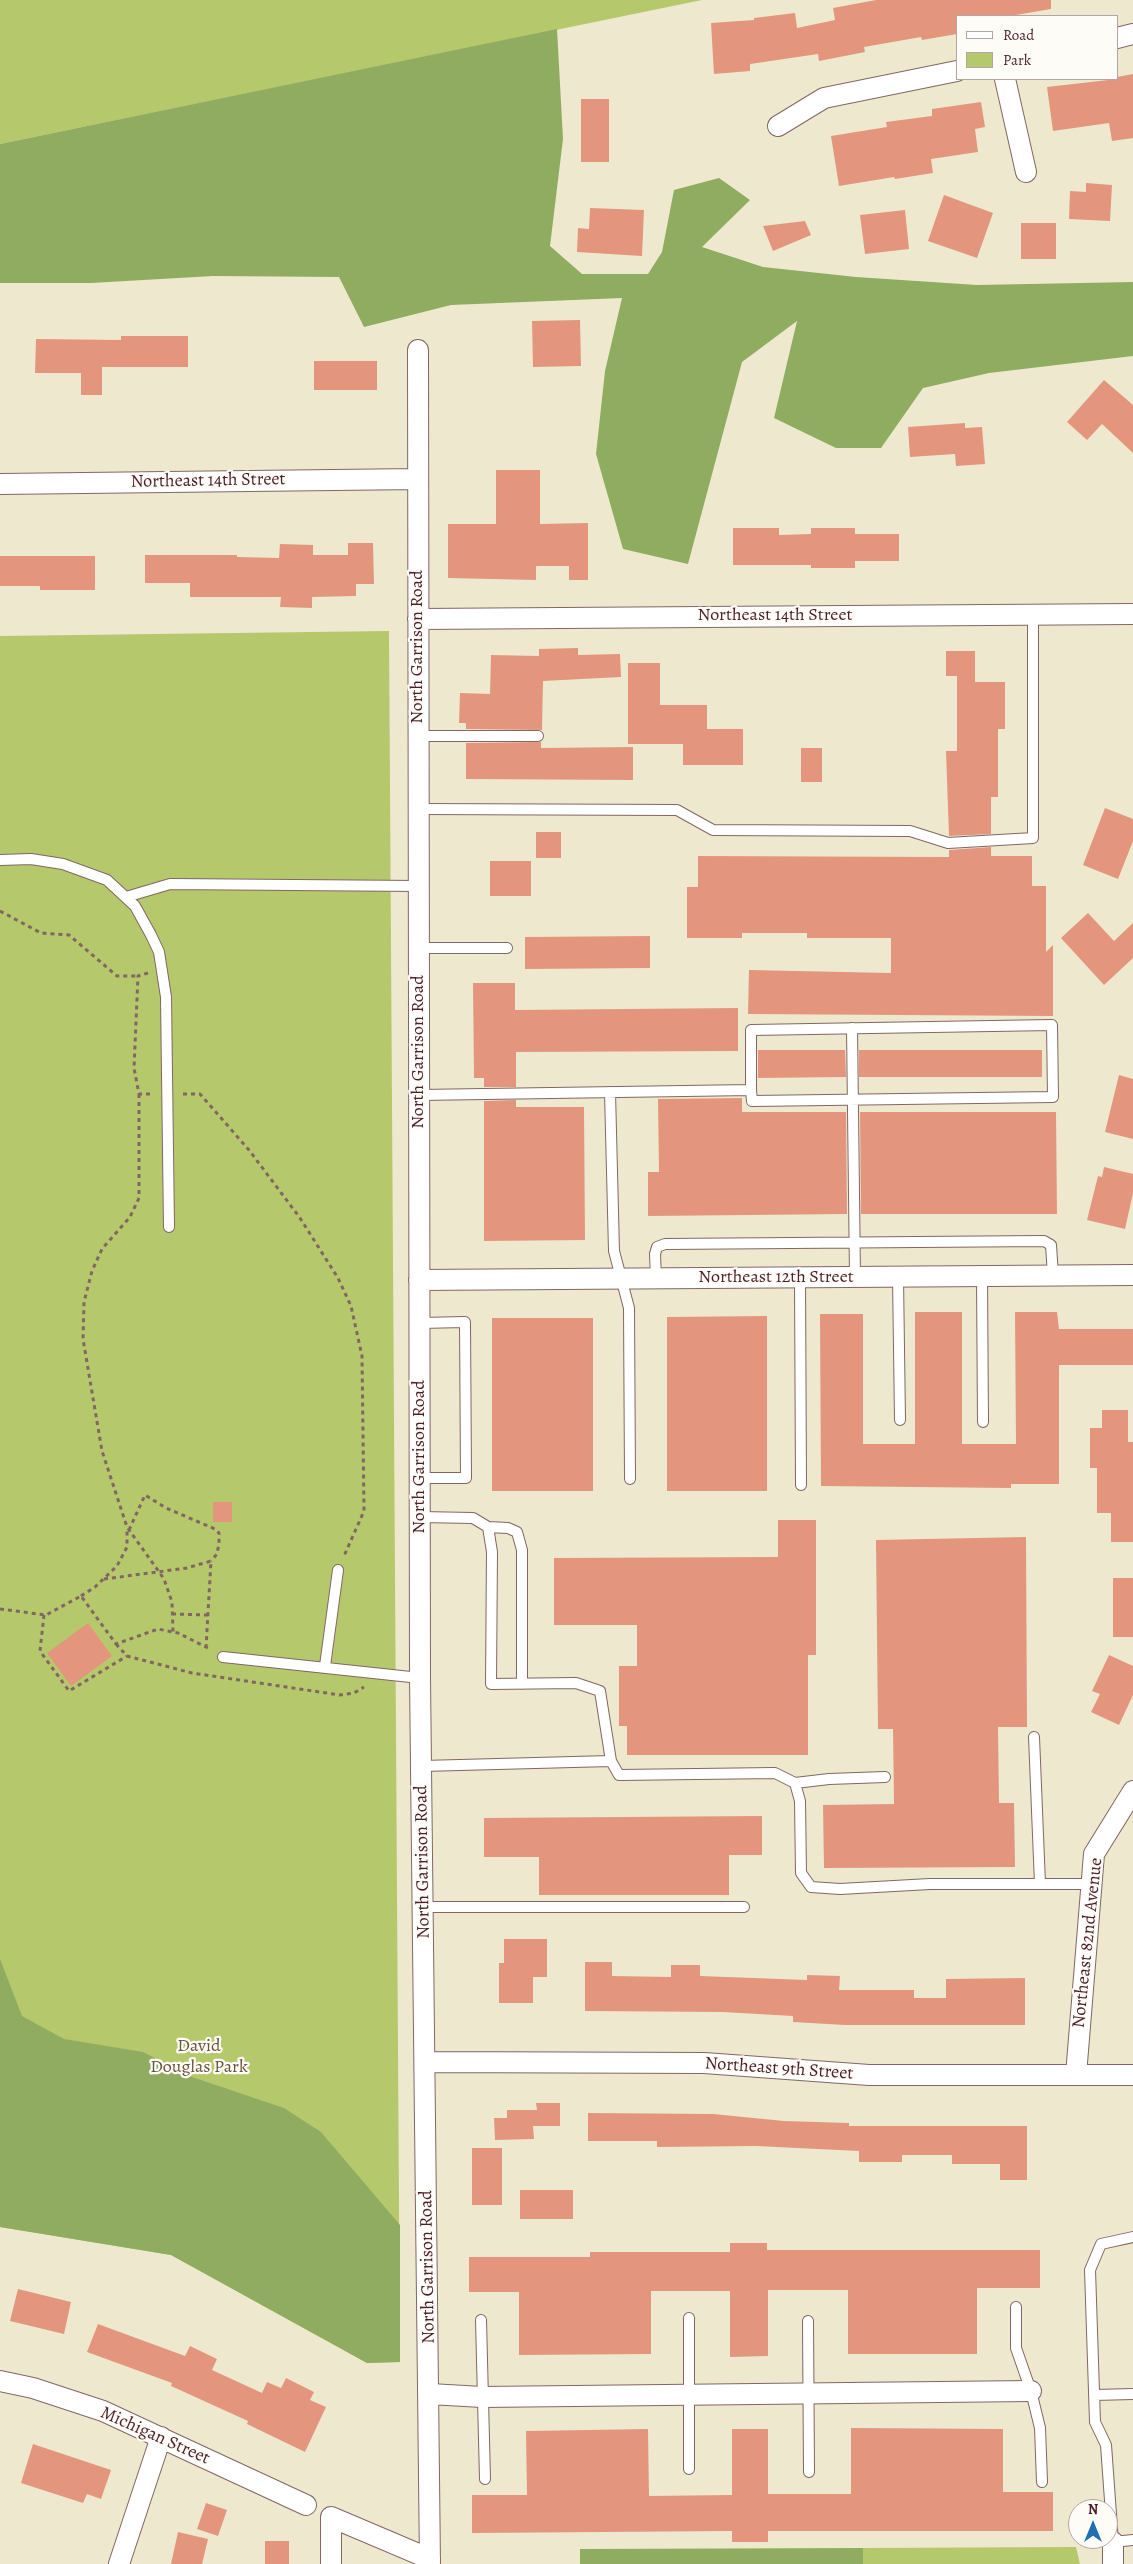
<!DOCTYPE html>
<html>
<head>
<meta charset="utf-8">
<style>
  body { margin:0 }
  #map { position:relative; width:1133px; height:2564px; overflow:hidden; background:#eee9ce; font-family:Alegreya,serif }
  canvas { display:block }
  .legend { position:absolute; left:956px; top:15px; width:162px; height:65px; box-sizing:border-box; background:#fdfcf7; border:1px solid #b5a4a5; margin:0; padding:6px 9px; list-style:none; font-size:15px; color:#4a1f2b }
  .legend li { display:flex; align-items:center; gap:10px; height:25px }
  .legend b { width:25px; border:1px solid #b5a4a5 }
  .north { position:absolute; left:1068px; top:2499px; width:50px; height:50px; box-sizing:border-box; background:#fdfcf7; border:1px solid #b5a4a5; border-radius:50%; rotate:0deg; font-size:14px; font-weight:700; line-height:20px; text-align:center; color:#4a1f2b }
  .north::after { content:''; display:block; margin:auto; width:18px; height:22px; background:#1f6fb2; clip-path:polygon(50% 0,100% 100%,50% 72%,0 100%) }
</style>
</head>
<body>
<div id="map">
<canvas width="1133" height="2564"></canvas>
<ul class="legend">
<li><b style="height:6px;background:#fff"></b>Road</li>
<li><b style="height:14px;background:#b6c86c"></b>Park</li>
</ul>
<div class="north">N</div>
</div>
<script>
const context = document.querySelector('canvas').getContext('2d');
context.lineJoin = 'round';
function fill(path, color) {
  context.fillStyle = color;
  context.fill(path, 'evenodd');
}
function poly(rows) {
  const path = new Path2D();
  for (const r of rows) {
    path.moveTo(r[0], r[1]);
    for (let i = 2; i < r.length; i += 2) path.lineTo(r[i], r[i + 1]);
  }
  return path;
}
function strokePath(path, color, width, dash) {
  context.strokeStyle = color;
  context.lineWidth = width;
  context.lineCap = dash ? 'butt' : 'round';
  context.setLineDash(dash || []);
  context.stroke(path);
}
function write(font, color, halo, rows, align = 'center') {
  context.font = font + ' Alegreya,serif';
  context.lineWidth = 4.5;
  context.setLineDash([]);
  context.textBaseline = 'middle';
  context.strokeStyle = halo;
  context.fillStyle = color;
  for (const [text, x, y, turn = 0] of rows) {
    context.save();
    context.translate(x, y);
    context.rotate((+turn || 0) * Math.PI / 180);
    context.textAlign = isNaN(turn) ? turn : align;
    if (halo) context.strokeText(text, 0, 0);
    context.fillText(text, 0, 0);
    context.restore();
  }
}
fill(poly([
  [0,0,702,0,0,144],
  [389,631,400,2362,367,2363,171,2255,0,2227,0,636],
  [1076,2547,1080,2564,863,2564,863,2548]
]), '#b6c86c');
fill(poly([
  [557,29,563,139,550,246,582,274,648,274,662,252,674,190,719,178,750,200,702,247,763,267,856,277,977,285,1133,282,1133,356,989,373,923,388,881,448,836,448,774,418,797,321,742,362,688,564,623,549,596,454,605,371,622,298,451,305,364,327,339,277,213,276,91,283,0,283,0,144],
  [0,1959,22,2016,64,2039,143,2052,192,2077,284,2108,321,2132,400,2225,400,2362,367,2363,171,2255,0,2227],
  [863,2548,863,2564,580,2564,580,2549]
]), '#90ac60');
fill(poly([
  [876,0,1051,0,1051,9,1010,16,957,16,957,34,922,40,921,37,864,47,865,52,819,61,818,54,750,64,750,71,714,74,711,23,754,20,754,18,795,13,797,28,835,20,833,8],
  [1133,74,1133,138,1112,141,1109,123,1053,131,1047,87,1117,79,1117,77],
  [581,99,609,99,609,162,581,162],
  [981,102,985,127,975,129,978,152,931,159,933,173,895,179,894,177,839,186,831,136,887,127,886,122,932,116,932,109],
  [1086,183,1112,185,1110,221,1069,219,1070,191,1086,192],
  [944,195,993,213,977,258,928,241],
  [590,208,644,210,642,256,577,252,578,228,589,229],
  [905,210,909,249,865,254,860,215],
  [805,221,811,235,773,251,763,226],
  [1021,223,1056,223,1056,259,1021,259],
  [580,320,581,366,533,367,532,321],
  [121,336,188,336,188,367,102,367,102,395,81,395,81,373,35,373,36,339,121,340],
  [314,361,377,361,377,390,314,390],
  [1104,380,1133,405,1133,453,1102,424,1087,440,1067,422],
  [965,423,965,428,982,427,985,464,956,466,955,454,910,457,908,427],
  [496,470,540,470,540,524,588,523,588,580,569,580,569,566,536,566,536,580,448,578,448,524,496,524],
  [733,528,779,528,779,535,811,534,811,528,855,528,855,534,899,534,899,561,855,561,855,568,811,568,811,565,733,565],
  [348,543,373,543,374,584,356,584,356,596,312,597,312,608,280,607,281,597,190,597,190,583,145,583,145,555,237,555,237,557,279,558,280,544,313,545,313,555,348,555],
  [0,556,95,556,95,590,40,590,40,586,0,586],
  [578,648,578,655,620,654,621,677,543,681,542,730,466,729,466,723,459,723,460,693,490,694,491,655,539,656,539,649],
  [946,651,975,651,975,682,1005,682,1005,729,998,729,998,797,991,797,991,834,949,836,946,751,957,751,957,676,946,676],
  [628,663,660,663,660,705,707,705,707,729,743,729,743,765,683,765,683,744,628,744],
  [541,742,541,748,633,747,633,780,466,779,466,743],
  [801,748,822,748,822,782,801,782],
  [1105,808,1133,819,1133,841,1118,879,1083,865],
  [536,832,561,832,561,858,536,858],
  [991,847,991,856,1032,856,1032,886,1046,886,1046,952,1053,945,1053,1016,748,1014,749,970,891,973,891,938,807,938,807,933,742,933,742,938,687,938,687,887,698,887,698,856,941,857,949,857,949,850],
  [490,861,531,861,531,896,490,896],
  [1088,913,1114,941,1133,923,1133,958,1104,985,1061,938],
  [650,936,650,968,525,969,525,937],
  [473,983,515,983,515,1010,738,1008,738,1051,516,1052,516,1087,484,1087,484,1078,474,1078],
  [758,1050,845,1050,846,1077,758,1078],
  [859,1050,1042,1050,1042,1077,859,1077],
  [1119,1075,1133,1079,1133,1139,1105,1132],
  [742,1098,742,1112,846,1112,847,1214,648,1216,648,1172,659,1172,658,1099],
  [516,1100,516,1107,584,1107,585,1240,484,1241,484,1101],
  [860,1112,1056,1112,1057,1214,861,1214],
  [1104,1167,1133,1174,1133,1193,1125,1229,1087,1220,1098,1176,1102,1177],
  [915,1312,962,1312,962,1444,1016,1444,1015,1312,1057,1312,1059,1329,1133,1329,1133,1365,1059,1365,1059,1484,1011,1484,1011,1488,821,1486,820,1314,863,1314,863,1444,915,1444],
  [767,1316,767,1491,667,1491,667,1317],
  [492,1318,593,1318,593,1491,492,1491],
  [1102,1410,1128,1410,1128,1442,1133,1442,1133,1542,1111,1542,1111,1513,1097,1513,1097,1468,1090,1468,1090,1428,1102,1428],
  [213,1502,232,1502,232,1522,213,1522],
  [778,1520,816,1520,816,1655,808,1655,808,1755,627,1755,627,1726,619,1726,619,1666,637,1666,637,1625,554,1625,554,1558,778,1557],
  [1026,1537,1027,1727,998,1727,999,1803,1014,1803,1015,1867,824,1868,823,1805,894,1804,893,1729,878,1729,876,1540],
  [1113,1578,1133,1578,1133,1637,1113,1637],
  [88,1623,112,1656,71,1686,47,1653],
  [1109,1655,1133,1666,1133,1695,1119,1725,1091,1712,1100,1694,1092,1691],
  [762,1816,762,1855,729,1855,729,1895,539,1895,539,1857,484,1857,484,1818],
  [504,1939,547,1939,547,1977,533,1977,533,2003,499,2003,499,1963,504,1963],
  [585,1962,612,1962,612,1976,671,1977,671,1965,700,1965,700,1976,807,1980,807,1975,840,1976,839,1990,914,1990,914,1998,946,1998,946,1979,1025,1978,1025,2025,845,2025,793,2022,793,2016,723,2012,585,2011],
  [536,2103,560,2103,560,2126,533,2126,534,2139,495,2140,494,2118,507,2118,507,2110,537,2110],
  [588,2113,713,2114,784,2121,849,2123,849,2126,1027,2126,1027,2180,1000,2180,1000,2164,952,2164,952,2155,902,2155,902,2162,859,2162,859,2151,756,2146,657,2147,657,2141,588,2141],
  [472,2148,502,2148,502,2205,472,2205],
  [520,2190,573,2190,573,2219,520,2219],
  [730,2243,767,2243,767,2250,1040,2250,1040,2288,977,2288,977,2354,848,2354,848,2290,768,2290,768,2356,730,2357,730,2291,651,2291,651,2354,519,2355,519,2292,469,2292,469,2257,590,2257,590,2252,730,2252],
  [18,2289,71,2302,64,2334,10,2321],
  [98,2324,185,2356,190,2346,217,2359,212,2370,262,2393,267,2382,281,2388,286,2378,314,2392,310,2400,326,2407,305,2452,247,2424,248,2421,171,2386,172,2383,87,2352],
  [851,2428,1003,2429,1003,2492,1053,2492,1053,2531,768,2531,768,2542,732,2542,732,2531,472,2533,472,2495,527,2495,526,2431,648,2429,649,2496,732,2495,732,2429,768,2429,768,2494,851,2494],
  [33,2444,111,2470,101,2499,87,2494,83,2503,21,2483],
  [206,2503,227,2510,218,2536,197,2529],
  [178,2532,208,2539,202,2564,171,2564],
  [265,2541,289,2541,289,2564,265,2564]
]), '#e3967d');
const lane = poly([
  [418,736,538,736],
  [418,809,677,810,713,830,910,831,948,843,1033,838,1033,615],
  [0,860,31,859,63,864,107,880,135,906,151,935,159,952,166,997,169,1227],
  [126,897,170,884,418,886],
  [419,948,507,948],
  [852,1028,855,1277],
  [610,1092,614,1251,629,1308,630,1479],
  [419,1095,751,1090,751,1030,1052,1025,1053,1097,752,1101,751,1090],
  [982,1276,983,1422],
  [800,1277,801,1485],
  [898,1277,900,1420],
  [656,1279,655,1254,657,1247,665,1244,1044,1241,1051,1245,1053,1276],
  [420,1323,465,1322,466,1478,420,1478],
  [420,1517,473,1518,488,1527,508,1528,517,1532,522,1550,522,1684],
  [488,1527,492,1552,491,1684,576,1683,600,1691,611,1761],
  [223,1657,420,1678],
  [325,1666,338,1570],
  [1034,1737,1040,1884],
  [422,1766,611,1761,619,1775,775,1773,795,1783,800,1801,801,1873,811,1887,840,1889,930,1884,1091,1884],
  [795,1783,829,1779,885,1777],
  [423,1907,744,1907],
  [1133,2237,1101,2244,1090,2270,1095,2422,1106,2445,1113,2542,1133,2540],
  [1016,2307,1016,2348,1031,2391,1040,2428,1042,2482],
  [689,2318,689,2469],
  [481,2320,485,2479],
  [808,2321,809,2472],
  [1094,2395,1133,2394]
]);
const street = poly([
  [1117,38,1133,34],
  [1005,79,1026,172],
  [778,126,824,98,957,71],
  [418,350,420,1678,430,2564],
  [0,484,417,479],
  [418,619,1133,614],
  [419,1280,1133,1275],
  [425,2062,704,2063,869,2075,1133,2075],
  [1076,2075,1094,1854,1133,1791],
  [0,2381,33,2388,103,2411,306,2505],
  [430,2394,482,2397,1031,2391],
  [1113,2542,1113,2564],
  [119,2564,161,2437],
  [331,2564,331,2517,430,2559]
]);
strokePath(lane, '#836664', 12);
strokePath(street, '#836664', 22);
strokePath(poly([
  [0,911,41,933,69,935,117,976,138,976],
  [148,973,138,976,134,1068,139,1094,154,1094],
  [139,1094,139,1198,130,1217,102,1249,92,1271,84,1302,83,1339,102,1451,127,1527,164,1579,172,1602,173,1632],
  [183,1094,200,1094,249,1150,300,1218,338,1278,351,1306,362,1356,364,1511,344,1556],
  [129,1530,145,1495,166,1508,215,1529,219,1533,219,1543,217,1554,211,1561],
  [104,1579,187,1568,211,1561,206,1648],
  [81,1596,95,1587,117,1566,127,1547,127,1528],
  [0,1609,46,1615,81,1596,116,1644,158,1629,178,1633,210,1649],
  [172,1614,208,1615],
  [44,1615,40,1651,69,1691,127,1656],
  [116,1644,127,1656,192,1673,340,1695,354,1693,364,1687]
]), '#836664', 3, [4, 4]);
strokePath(lane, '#fff', 10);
strokePath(street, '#fff', 20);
write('18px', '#4a1f2b', '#fdfcf7', [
  ["Northeast 14th Street",208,481,-1],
  ["Northeast 14th Street",775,616],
  ["North Garrison Road",418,647,-90],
  ["North Garrison Road",419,1052,-90],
  ["Northeast 12th Street",776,1278],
  ["North Garrison Road",420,1457,-90],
  ["North Garrison Road",423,1862,-91],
  ["Northeast 82nd Avenue",1088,1943,-84],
  ["Northeast 9th Street",779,2069,4],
  ["North Garrison Road",428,2267,-91],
  ["Michigan Street",155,2436,24]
]);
write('18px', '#6a523e', '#fdfcf7', [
  ["David",199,2047],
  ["Douglas Park",199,2068]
]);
</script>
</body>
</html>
